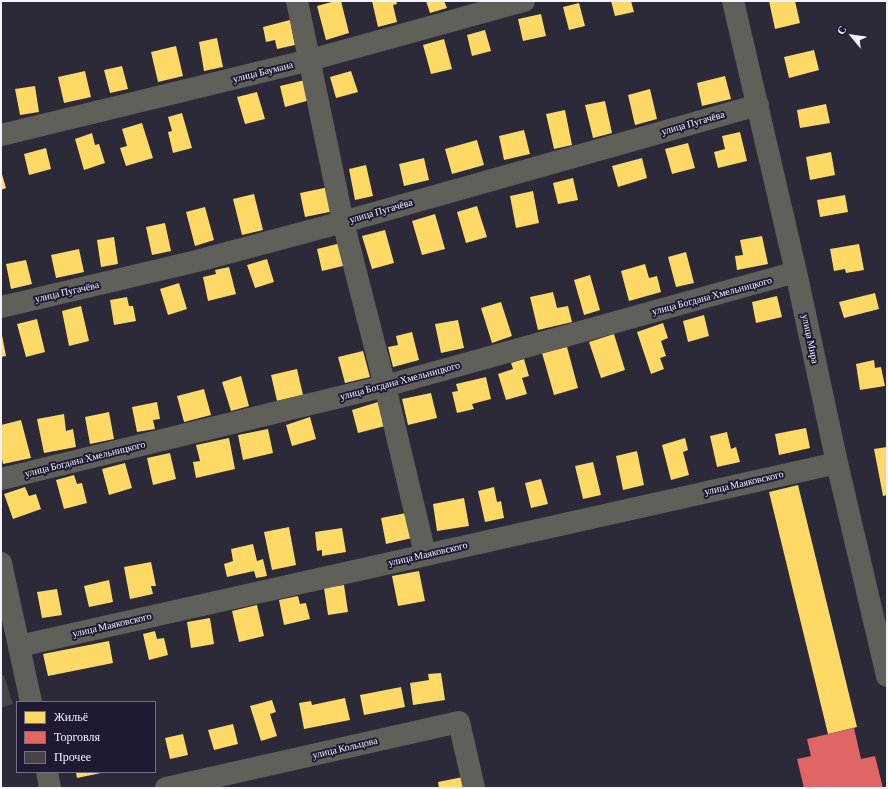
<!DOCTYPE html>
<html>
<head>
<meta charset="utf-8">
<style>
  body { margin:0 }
  #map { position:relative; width:888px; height:789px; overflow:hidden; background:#2c2938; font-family:"Crimson Pro",serif }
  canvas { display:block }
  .frame { position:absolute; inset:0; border:2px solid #f4f3ff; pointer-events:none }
  .legend { position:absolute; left:16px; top:701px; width:140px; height:72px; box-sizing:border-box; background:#1f1934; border:1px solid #747085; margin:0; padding:5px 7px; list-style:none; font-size:12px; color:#f4f3ff }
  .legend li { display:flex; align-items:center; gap:8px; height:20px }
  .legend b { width:20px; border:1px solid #747085 }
  .north { position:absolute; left:832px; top:16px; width:40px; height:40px; -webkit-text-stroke:3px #1f1934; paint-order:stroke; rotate:299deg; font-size:11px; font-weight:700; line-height:16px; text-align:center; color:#f4f3ff }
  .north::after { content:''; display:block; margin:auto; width:14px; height:18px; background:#f4f3ff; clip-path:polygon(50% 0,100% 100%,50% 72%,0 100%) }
</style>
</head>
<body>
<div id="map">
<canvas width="888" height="789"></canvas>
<div class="frame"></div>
<ul class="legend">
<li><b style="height:11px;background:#ffd966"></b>Жильё</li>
<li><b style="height:11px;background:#e06666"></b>Торговля</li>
<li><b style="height:11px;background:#4a4346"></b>Прочее</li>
</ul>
<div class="north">С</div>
</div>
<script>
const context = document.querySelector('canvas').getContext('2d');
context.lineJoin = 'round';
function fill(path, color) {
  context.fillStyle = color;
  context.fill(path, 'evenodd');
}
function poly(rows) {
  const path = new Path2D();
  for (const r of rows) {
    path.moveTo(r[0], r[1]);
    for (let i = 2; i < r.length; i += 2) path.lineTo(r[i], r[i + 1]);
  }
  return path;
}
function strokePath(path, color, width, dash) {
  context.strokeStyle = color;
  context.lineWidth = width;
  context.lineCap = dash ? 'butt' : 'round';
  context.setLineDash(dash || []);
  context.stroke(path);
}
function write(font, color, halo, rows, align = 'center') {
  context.font = font + ' "Crimson Pro",serif';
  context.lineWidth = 4;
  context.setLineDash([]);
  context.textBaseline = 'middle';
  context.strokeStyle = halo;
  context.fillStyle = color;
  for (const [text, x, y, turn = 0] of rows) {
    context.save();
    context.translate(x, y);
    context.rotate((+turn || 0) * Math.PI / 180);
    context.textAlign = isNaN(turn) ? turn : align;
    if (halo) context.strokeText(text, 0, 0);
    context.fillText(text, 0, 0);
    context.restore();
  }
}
fill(poly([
  [335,1,341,1,349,33,326,40,317,6],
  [372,1,396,1,397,4,393,5,397,22,378,27],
  [426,1,444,1,447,8,430,13],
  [611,1,631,1,634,12,615,16],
  [769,1,795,1,800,23,775,29],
  [579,3,585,26,569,30,563,7],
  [541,14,546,36,523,41,518,19],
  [290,20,295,45,277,49,275,40,266,42,263,27],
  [485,30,491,51,472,56,467,35],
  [217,38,223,67,204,71,199,42],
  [444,39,452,69,431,74,423,45],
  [176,46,183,76,158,82,151,52],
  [814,50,819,70,789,78,784,57],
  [122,66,128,89,110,93,104,70],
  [85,71,91,97,64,103,58,77],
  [351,71,358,92,336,98,330,77],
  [725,76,731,99,702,106,697,83],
  [305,80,310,100,285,107,280,86],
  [35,86,39,112,20,115,15,89],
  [650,89,657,119,635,125,628,95],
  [257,92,265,119,245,124,237,97],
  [605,101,612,133,593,138,585,105],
  [826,104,830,123,800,128,797,110],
  [565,110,572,145,554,149,546,114],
  [182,113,192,148,173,153,168,132,172,131,168,117],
  [142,123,153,158,126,166,120,148,127,146,122,129],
  [524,130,530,154,504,160,499,136],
  [740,132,747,161,718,168,714,152,725,149,722,136],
  [92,133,95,145,99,144,105,163,84,170,75,139],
  [477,140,484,165,452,174,445,149],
  [688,143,695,168,672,174,665,149],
  [46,148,51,169,29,175,24,154],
  [831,152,835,175,810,180,806,157],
  [424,158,429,180,404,186,399,164],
  [642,158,647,178,618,187,612,166],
  [366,165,373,196,355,200,349,169],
  [1,171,6,188,1,190],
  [573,178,578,200,558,204,553,183],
  [329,187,334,211,305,217,300,193],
  [533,191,539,223,516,228,510,196],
  [254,194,263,230,242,235,233,199],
  [845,195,848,212,820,217,817,200],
  [477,206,487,237,466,243,457,212],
  [205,207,214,240,195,246,186,212],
  [435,214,445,249,422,255,412,221],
  [165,223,171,251,152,255,146,227],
  [385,230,394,263,372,269,362,236],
  [762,236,768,264,737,270,735,256,743,255,740,240],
  [114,237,118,264,101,267,97,240],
  [341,243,347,265,322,271,317,249],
  [859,244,864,270,846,273,845,269,834,271,830,249],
  [79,249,84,272,56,278,51,255],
  [686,252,694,283,676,287,668,257],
  [267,259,274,282,255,288,247,265],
  [26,260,32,284,11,289,6,264],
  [645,264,649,278,657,276,661,292,629,301,621,271],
  [229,267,236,294,208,301,203,277,216,274,215,270],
  [590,275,600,310,584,315,574,280],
  [179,283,187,309,168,315,160,289],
  [553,292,557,308,568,306,572,322,538,330,530,297],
  [875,293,879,309,844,318,839,302],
  [777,296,782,317,756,323,752,302],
  [127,297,129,306,133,306,136,321,114,325,110,300],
  [501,302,512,336,492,343,481,308],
  [81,306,89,341,69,346,62,311],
  [704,315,709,336,688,342,683,321],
  [37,319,45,352,26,357,17,324],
  [458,320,464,348,441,353,435,324],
  [663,323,668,338,661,341,666,356,660,358,664,369,651,374,637,332],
  [1,330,6,356,1,357],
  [412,332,419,360,393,367,388,347,398,345,396,336],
  [614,334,625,370,601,378,589,342],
  [567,347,578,388,554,395,542,353],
  [363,351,370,377,345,383,338,357],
  [524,359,529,376,522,378,527,394,506,400,498,374,513,369,511,363],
  [874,360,875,368,881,367,885,386,860,390,856,364],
  [297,369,303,395,277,401,271,375],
  [241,376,249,406,231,411,222,382],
  [486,377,491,399,472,404,474,409,457,413,452,392,458,391,456,384],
  [204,389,211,415,184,422,177,396],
  [431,393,437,418,408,425,402,399],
  [157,402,160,419,153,420,155,429,137,432,132,407],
  [378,402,385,426,358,433,352,410],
  [109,412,114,439,90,444,85,417],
  [64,414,66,431,73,429,76,447,44,453,37,419],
  [310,417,316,439,292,446,286,425],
  [21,420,31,458,3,464,1,454,1,425],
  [806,428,810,448,779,455,775,434],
  [268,429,273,453,243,460,238,435],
  [727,432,731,449,736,447,740,462,717,467,710,436],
  [229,438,235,469,196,478,193,462,200,461,196,445],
  [685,438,688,450,683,452,689,475,671,480,662,445],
  [887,447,887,495,883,496,874,449],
  [637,451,644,485,623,490,616,456],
  [170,453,176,479,153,485,147,458],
  [593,462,601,495,583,499,575,466],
  [125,463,132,488,109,495,102,469],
  [74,475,77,484,82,483,87,503,64,509,56,480],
  [541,479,548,504,531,508,525,483],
  [798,485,857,727,828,734,769,492],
  [25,487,29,496,36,494,41,509,13,519,4,494],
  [494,487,497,502,501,501,504,518,485,522,478,491],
  [464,498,469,526,437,531,433,504],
  [406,513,412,538,386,544,381,518],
  [289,527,296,565,272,570,264,532],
  [342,528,346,552,322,556,322,550,317,551,315,532],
  [253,544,257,561,263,559,267,576,256,578,254,571,227,577,224,564,233,561,231,549],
  [151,562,156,586,151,586,153,594,130,599,124,567],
  [419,571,425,601,398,606,392,576],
  [109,580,113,602,89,607,84,586],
  [344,585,348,612,328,615,324,588],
  [57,589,62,615,42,618,37,592],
  [298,596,300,604,306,603,310,619,284,625,279,600],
  [257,605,264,636,239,642,232,611],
  [210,618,214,644,191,648,187,622],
  [155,631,157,639,164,638,168,655,149,660,143,634],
  [109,641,113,663,48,676,43,654],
  [441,673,445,700,413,705,410,683,429,680,428,674],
  [401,687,405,707,364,715,360,695],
  [345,698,350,720,304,729,299,703,311,701,312,705],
  [272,700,276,712,270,714,277,736,261,741,250,706],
  [233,724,238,744,214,750,208,730],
  [183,734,188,755,170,759,165,738],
  [76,772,101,772,101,773,77,778],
  [463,777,465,788,439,788,438,782]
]), '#ffd966');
fill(poly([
  [854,728,861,759,875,756,883,788,804,788,797,759,811,756,807,739]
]), '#e06666');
fill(poly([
  [4,675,13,704,1,708,1,676]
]), '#4a4346');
strokePath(poly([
  [297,1,343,222,385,386,425,554],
  [733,1,796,272,837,463,887,676],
  [1,135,310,60,524,1],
  [1,307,197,261,343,222,758,105],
  [1,479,385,386,796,272],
  [1,563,31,702],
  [19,646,837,463],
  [47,772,50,788],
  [166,788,459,722,474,788]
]), '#60605a', 22);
write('10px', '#f4f3ff', '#1f1934', [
  ["улица Баумана",263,72,-14],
  ["улица Пугачёва",693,123,-16],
  ["улица Пугачёва",381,211,-16],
  ["улица Пугачёва",67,292,-13],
  ["улица Богдана Хмельницкого",712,296,-15],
  ["улица Мира",810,339,78],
  ["улица Богдана Хмельницкого",400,381,-15],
  ["улица Богдана Хмельницкого",85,459,-14],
  ["улица Маяковского",744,483,-13],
  ["улица Маяковского",428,554,-13],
  ["улица Маяковского",112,625,-13],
  ["улица Кольцова",345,748,-13]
]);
</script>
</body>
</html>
